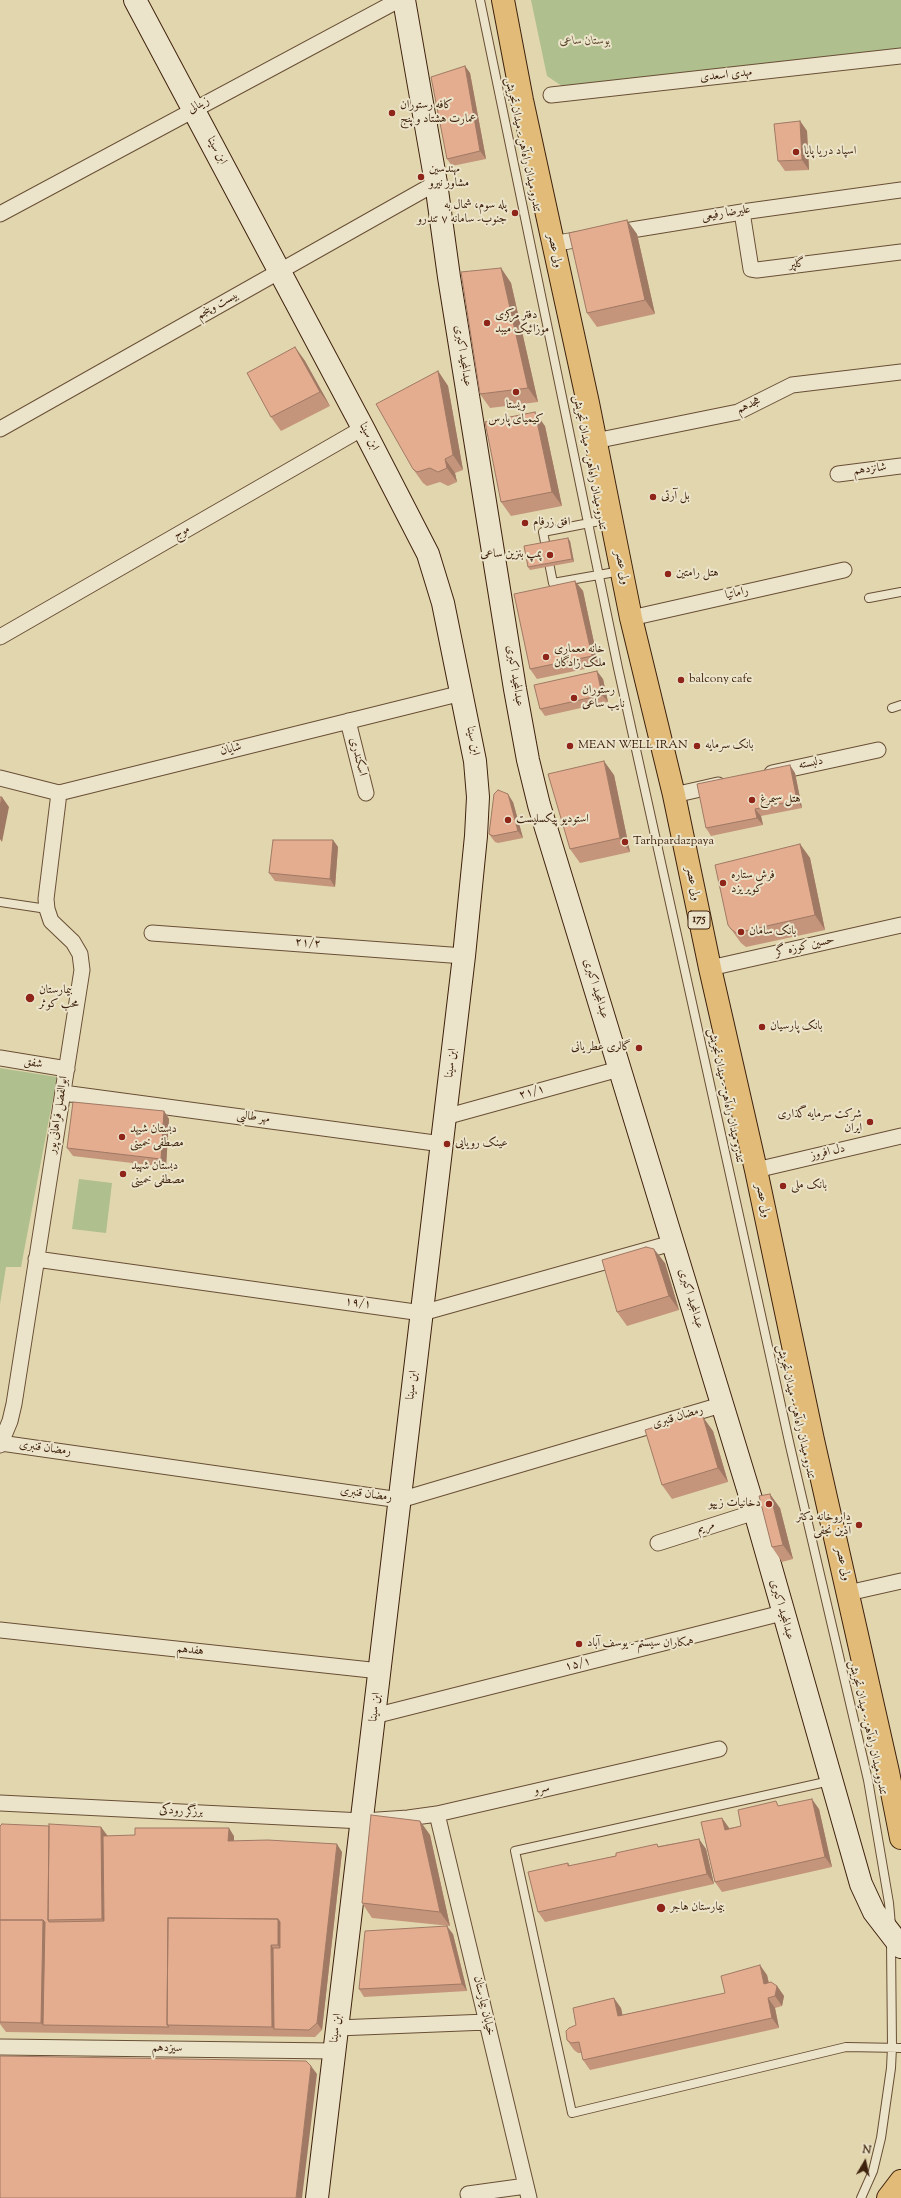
<!DOCTYPE html>
<html>
<head>
<meta charset="utf-8">
<style>
  body { margin:0 }
  #map { position:relative; width:901px; height:2198px; overflow:hidden; background:#e2d6ae; font-family:"Sorts Mill Goudy",serif }
  canvas { display:block }
  .north { position:absolute; left:845px; top:2142px; width:40px; height:40px; -webkit-text-stroke:3px #ece4ca; paint-order:stroke; rotate:9deg; font-size:11px; font-weight:700; line-height:16px; text-align:center; color:#3f220d }
  .north::after { content:''; display:block; margin:auto; width:14px; height:18px; background:#3f220d; clip-path:polygon(50% 0,100% 100%,50% 72%,0 100%) }
</style>
</head>
<body>
<div id="map">
<canvas width="901" height="2198"></canvas>
<div class="north">N</div>
</div>
<script>
const context = document.querySelector('canvas').getContext('2d');
context.lineJoin = 'round';
function fill(path, color) {
  context.fillStyle = color;
  context.fill(path, 'evenodd');
}
function poly(rows) {
  const path = new Path2D();
  for (const r of rows) {
    path.moveTo(r[0], r[1]);
    for (let i = 2; i < r.length; i += 2) path.lineTo(r[i], r[i + 1]);
  }
  return path;
}
function strokePath(path, color, width, dash) {
  context.strokeStyle = color;
  context.lineWidth = width;
  context.lineCap = dash ? 'butt' : 'round';
  context.setLineDash(dash || []);
  context.stroke(path);
}
function write(font, color, halo, rows, align = 'center') {
  context.font = font + ' "Sorts Mill Goudy",Amiri,serif';
  context.lineWidth = 4;
  context.setLineDash([]);
  context.textBaseline = 'middle';
  context.strokeStyle = halo;
  context.fillStyle = color;
  for (const [text, x, y, turn = 0] of rows) {
    context.save();
    context.translate(x, y);
    context.rotate((+turn || 0) * Math.PI / 180);
    context.textAlign = isNaN(turn) ? turn : align;
    if (halo) context.strokeText(text, 0, 0);
    context.fillText(text, 0, 0);
    context.restore();
  }
}
fill(poly([
  [531,0,901,0,901,48,565,88,547,76],
  [0,1068,57,1077,21,1267,6,1267,0,1304],
  [79,1179,112,1183,106,1233,72,1229]
]), '#afbf8e');
const lane = poly([
  [480,0,618,668,790,1446,868,1780,889,1903,891,1925],
  [610,519,543,532,553,583,621,571],
  [869,598,901,592],
  [892,708,901,705],
  [0,902,47,909],
  [830,1781,515,1851,572,2113,846,2047,901,2048],
  [861,2198,873,2171,881,2138,891,2068,892,2047,891,1941]
]);
const street = poly([
  [551,95,901,56],
  [742,212,751,269,757,270,901,252],
  [0,214,399,0],
  [613,233,742,212,901,190],
  [552,244,592,237],
  [0,429,436,183],
  [595,441,738,412,792,385,901,372],
  [838,474,901,466],
  [631,618,844,570],
  [0,637,363,428],
  [348,721,366,793],
  [772,773,878,750],
  [0,778,59,793,462,693],
  [674,795,718,785],
  [152,933,464,956],
  [710,968,901,925],
  [0,1058,67,1069],
  [63,1093,442,1144],
  [445,1117,619,1069],
  [756,1170,901,1136],
  [36,1259,422,1313,672,1243],
  [0,1443,400,1500,721,1405],
  [0,1445,10,1421,14,1404,82,970,80,954,73,942,51,921,47,909,46,899,59,793],
  [658,1543,755,1512],
  [848,1593,901,1581],
  [0,1630,380,1671],
  [374,1716,782,1613],
  [0,1803,363,1821,408,1818,437,1814,719,1749],
  [437,1814,529,2198],
  [337,2028,487,2022],
  [0,2047,335,2051],
  [468,2194,526,2186]
]);
const secondary = poly([
  [135,0,363,428,428,554,443,603,475,761,478,797,476,836,464,956,317,2198],
  [404,0,436,183,449,277,515,689,528,760,539,805,755,1512,861,1884,874,1912,901,1947]
]);
const primary = poly([
  [503,0,522,100,588,403,631,618,674,795,710,968,756,1170,813,1440,888,1772,901,1838],
  [888,2198,901,2181]
]);
strokePath(lane, '#684f35', 10);
strokePath(street, '#684f35', 17);
strokePath(secondary, '#3f220d', 24);
strokePath(primary, '#3f220d', 24);
strokePath(lane, '#ece4ca', 8);
strokePath(street, '#ece4ca', 15);
strokePath(secondary, '#ece4ca', 22);
strokePath(primary, '#e1bb77', 22);
fill(poly([
  [465,66,470,73,486,159,452,166,447,159],
  [800,121,807,131,809,170,785,171,778,161],
  [637,234,655,314,597,327,587,313],
  [501,268,511,283,538,402,490,408,480,394],
  [295,347,305,361,330,406,281,431,271,417],
  [438,371,448,386,463,470,455,473,457,482,448,486,440,482,427,486,423,483,413,469],
  [545,426,562,506,511,516,501,502],
  [570,541,574,562,530,570,528,567],
  [575,581,583,591,599,666,537,679,530,669],
  [603,679,608,702,545,716,540,709],
  [795,773,802,808,761,816,763,825,711,836,706,828],
  [614,775,630,852,580,863,570,849],
  [513,802,523,838,498,843,495,842,489,834],
  [333,840,338,847,335,887,275,881,269,873],
  [800,844,810,858,825,930,746,947,741,943,728,925],
  [164,1111,169,1119,166,1167,73,1156,67,1148],
  [665,1263,679,1310,627,1326,617,1312],
  [713,1431,728,1482,672,1499,662,1485],
  [780,1508,793,1559,782,1562,772,1547],
  [780,1806,819,1809,832,1867,722,1892,715,1882,722,1818,729,1828,741,1826],
  [420,1821,430,1835,450,1926,372,1918,362,1903],
  [0,1826,101,1827,108,1836,234,1836,234,1841,342,1852,322,2030,315,2037,6,2032,0,2024],
  [699,1839,706,1849,714,1884,545,1922,538,1912,568,1863,570,1866,659,1846],
  [453,1934,467,1991,364,1997,359,1989],
  [767,1975,769,1983,777,1986,784,1996,782,2006,775,2008,779,2028,590,2070,583,2060,582,2053,578,2053,574,2050,567,2040,621,2008,622,2015,725,1993]
]), '#c4957b');
fill(poly([
  [465,66,470,73,486,159,480,151],
  [800,121,807,131,809,170,802,160],
  [627,220,637,234,655,314,645,300],
  [501,268,511,283,538,402,528,388],
  [295,347,305,361,330,406,320,392],
  [438,371,448,386,463,470,453,455],
  [535,412,545,426,562,506,552,492],
  [445,459,455,473,457,482,447,468],
  [568,538,570,541,574,562,572,559],
  [575,581,583,591,599,666,592,656],
  [597,671,603,679,608,702,602,695],
  [604,761,614,775,630,852,620,838],
  [790,765,795,773,802,808,797,800],
  [508,794,513,802,523,838,518,831],
  [2,797,9,807,2,842,0,839,0,807],
  [755,809,761,816,763,825,757,818],
  [333,840,338,847,335,887,330,879],
  [800,844,810,858,825,930,815,915],
  [164,1111,169,1119,166,1167,161,1159],
  [654,1249,665,1263,679,1310,669,1296],
  [703,1417,713,1431,728,1482,718,1468],
  [770,1494,780,1508,793,1559,783,1545],
  [812,1799,819,1809,832,1867,825,1857],
  [722,1818,729,1828,732,1840,725,1830],
  [420,1821,430,1835,450,1926,440,1912],
  [101,1827,108,1837,109,1929,102,1919],
  [229,1828,234,1836,234,1849,228,1841],
  [699,1839,706,1849,714,1884,707,1874],
  [337,1844,342,1852,322,2030,317,2023],
  [278,1919,285,1929,285,1955,278,1945],
  [43,1920,50,1930,43,2025,41,2023],
  [447,1926,453,1934,467,1991,462,1984],
  [271,1945,278,1955,274,2029,272,2027],
  [760,1965,767,1975,771,1994,764,1984],
  [777,1986,784,1996,782,2006,775,1996],
  [614,1998,621,2008,625,2026,618,2016],
  [768,1998,775,2008,779,2028,772,2018],
  [311,2066,317,2074,302,2198,296,2198]
]), '#a07964');
const building = poly([
  [465,66,480,151,447,159,431,77,465,66],
  [800,121,802,160,778,161,774,124,800,121],
  [627,220,645,300,587,313,569,233,627,220],
  [501,268,528,388,480,394,461,272,501,268],
  [295,347,320,392,271,417,247,373,295,347],
  [438,371,453,455,445,459,447,468,438,472,430,468,417,472,413,469,376,404,438,371],
  [535,412,552,492,501,502,485,422,535,412],
  [568,538,572,559,528,567,524,546,568,538],
  [575,581,592,656,530,669,514,594,575,581],
  [597,671,602,695,540,709,534,685,597,671],
  [604,761,620,838,570,849,548,774,604,761],
  [790,765,797,800,755,809,757,818,706,828,697,784,790,765],
  [498,790,508,794,518,831,493,836,489,834,494,794,498,790],
  [0,797,2,797,0,807,0,797],
  [273,840,333,840,330,879,269,873,273,840],
  [800,844,815,915,736,933,731,929,728,925,715,865,800,844],
  [73,1102,164,1111,161,1159,67,1148,73,1102],
  [646,1247,654,1249,669,1296,617,1312,602,1260,646,1247],
  [695,1414,699,1417,703,1417,718,1468,662,1485,645,1430,695,1414],
  [770,1494,783,1545,772,1547,759,1496,770,1494],
  [812,1799,825,1857,715,1882,701,1822,722,1818,725,1830,741,1826,738,1810,776,1801,778,1806,812,1799],
  [371,1815,420,1821,440,1912,362,1903,371,1815],
  [2,1824,49,1826,48,1920,49,1922,104,1921,103,1836,135,1835,135,1828,229,1828,228,1841,268,1840,337,1844,317,2023,309,2030,274,2029,273,1948,280,1948,280,1922,278,1919,168,1918,167,2025,169,2027,43,2025,45,1922,43,1920,0,1920,0,1826,2,1824],
  [49,1824,101,1827,102,1919,48,1920,49,1824],
  [699,1839,707,1874,538,1912,528,1872,568,1863,568,1866,616,1856,616,1853,657,1844,658,1847,699,1839],
  [168,1918,278,1919,278,1945,271,1945,272,2027,167,2025,168,1918],
  [0,1920,43,1920,41,2023,0,2022,0,1920],
  [447,1926,462,1984,359,1989,365,1931,447,1926],
  [760,1965,764,1984,771,1982,777,1986,775,1996,768,1998,772,2018,583,2060,579,2042,571,2043,567,2040,566,2031,569,2028,576,2025,573,2008,614,1998,618,2016,725,1993,721,1976,760,1965],
  [0,2056,306,2061,311,2066,296,2198,0,2198,0,2056]
]);
fill(building, '#e4ad8f');
strokePath(building, '#a07964', 1);
for (const [x, y, r, color] of [
  [392,113,4,"#8f2418"],
  [796,152,4,"#8f2418"],
  [421,177,4,"#8f2418"],
  [515,213,4,"#8f2418"],
  [487,323,4,"#8f2418"],
  [516,392,4,"#8f2418"],
  [653,497,4,"#8f2418"],
  [525,523,4,"#8f2418"],
  [550,555,4,"#8f2418"],
  [668,574,4,"#8f2418"],
  [546,657,4,"#8f2418"],
  [681,680,4,"#8f2418"],
  [574,698,4,"#8f2418"],
  [570,746,4,"#8f2418"],
  [697,746,4,"#8f2418"],
  [752,800,4,"#8f2418"],
  [508,820,4,"#8f2418"],
  [625,842,4,"#8f2418"],
  [723,883,4,"#8f2418"],
  [741,932,4,"#8f2418"],
  [30,998,5,"#8f2418"],
  [762,1027,4,"#8f2418"],
  [639,1048,4,"#8f2418"],
  [870,1122,4,"#8f2418"],
  [122,1137,4,"#8f2418"],
  [447,1144,4,"#8f2418"],
  [123,1174,4,"#8f2418"],
  [783,1186,4,"#8f2418"],
  [769,1504,4,"#8f2418"],
  [859,1525,4,"#8f2418"],
  [579,1644,4,"#8f2418"],
  [661,1908,5,"#8f2418"]
]) {
  const dot = new Path2D();
  dot.arc(x, y, r, 0, 2 * Math.PI);
  context.fillStyle = color;
  context.fill(dot);
  strokePath(dot, '#ece4ca', 1.5);
}
for (const [x, y, w] of [
  [699,920,22]
]) {
  const box = new Path2D();
  box.roundRect(x - w / 2, y - 9, w, 18, 3);
  context.fillStyle = '#ece4ca';
  context.fill(box);
  strokePath(box, '#3f220d', 1);
}
write('bold 11px', '#3f220d', null, [
  ["175",699,920]
]);
write('italic 12px', '#5b492d', '#ece4ca', [
  ["بوستان ساعی",585,42]
]);
write('12px', '#3f220d', '#ece4ca', [
  ["مهدی اسعدی",726,76,-6],
  ["زینالی",199,106,-28],
  ["تندرو میدان راه‌آهن - میدان تجریش",522,145,78],
  ["ابن سینا",216,151,62],
  ["علیرضا رفیعی",726,214,-9],
  ["ولی عصر",554,251,78],
  ["گلپر",797,265,-7],
  ["بیست وپنجم",218,306,-29],
  ["عبدالمجید اکبری",462,356,81],
  ["هجدهم",749,406,-24],
  ["ابن سینا",368,437,63],
  ["تندرو میدان راه‌آهن - میدان تجریش",589,463,79],
  ["شانزدهم",870,470,-7],
  ["موج",182,533,-30],
  ["ولی عصر",621,568,79],
  ["راماتیا",737,594,-13],
  ["عبدالمجید اکبری",514,676,81],
  ["ابن سینا",472,741,79],
  ["شایان",231,750,-14],
  ["اسکندری",357,757,76],
  ["دلبسته",811,764,-12],
  ["ولی عصر",692,884,78],
  ["۲۱/۲",308,944,4],
  ["حسین کوزه گر",805,947,-13],
  ["عبدالمجید اکبری",595,989,73],
  ["ابن سینا",452,1063,-83],
  ["شفق",33,1064,9],
  ["۲۱/۱",532,1093,-16],
  ["تندرو میدان راه‌آهن - میدان تجریش",725,1096,78],
  ["ابوالفضل فراهانی پور",59,1115,-81],
  ["مهر طالبی",253,1118,8],
  ["دل افروز",828,1153,-13],
  ["ولی عصر",762,1201,78],
  ["عبدالمجید اکبری",690,1299,73],
  ["۱۹/۱",358,1304,8],
  ["ابن سینا",413,1385,-83],
  ["تندرو میدان راه‌آهن - میدان تجریش",795,1412,77],
  ["رمضان قنبری",678,1418,-17],
  ["رمضان قنبری",45,1449,8],
  ["رمضان قنبری",366,1495,8],
  ["مریم",706,1528,-18],
  ["ولی عصر",842,1564,77],
  ["عبدالمجید اکبری",781,1610,74],
  ["هفدهم",190,1651,6],
  ["۱۵/۱",578,1665,-14],
  ["ابن سینا",376,1707,-83],
  ["تندرو میدان راه‌آهن - میدان تجریش",867,1728,77],
  ["سرو",542,1790,-13],
  ["برزگر رودکی",181,1812,3],
  ["خیابان بیمارستان",483,2006,77],
  ["ابن سینا",337,2028,-83],
  ["سیزدهم",167,2049,1]
]);
write('12px', '#3f220d', '#ece4ca', [
  ["کافه رستوران",400,106],
  ["عمارت هشتاد و پنج",400,120],
  ["اسپاد دریا پایا",804,152],
  ["مهندسین",429,170],
  ["مشاور نیرو",429,184],
  ["پله سوم، شمال به",507,206,"right"],
  ["جنوب- سامانه ۷ تندرو",507,220,"right"],
  ["دفتر مرکزی",495,316],
  ["موزائیک میبد",495,330],
  ["ویستا",516,406,"center"],
  ["کیمیای پارس",516,420,"center"],
  ["بل آرتی",661,497],
  ["افق زرفام",533,523],
  ["پمپ بنزین ساعی",542,555,"right"],
  ["هتل رامتین",676,574],
  ["خانه معماری",554,650],
  ["ملک زادگان",554,664],
  ["balcony cafe",689,680],
  ["رستوران",582,691],
  ["نایب ساعی",582,705],
  ["MEAN WELL IRAN",578,746],
  ["بانک سرمایه",705,746],
  ["هتل سیمرغ",760,800],
  ["استودیو پیکسلیست",516,820],
  ["Tarhpardazpaya",633,842],
  ["فرش ستاره",731,876],
  ["کویر یزد",731,890],
  ["بانک سامان",749,932],
  ["بیمارستان",39,991],
  ["محب کوثر",39,1005],
  ["بانک پارسیان",770,1027],
  ["گالری عطر یانی",631,1048,"right"],
  ["شركت سرمايه‌گذاری",862,1115,"right"],
  ["ايران",862,1129,"right"],
  ["دبستان شیهد",130,1130],
  ["مصطفی خمینی",130,1144],
  ["عینک رویایی",455,1144],
  ["دبستان شهید",131,1167],
  ["مصطفی خمینی",131,1181],
  ["بانک ملی",791,1186],
  ["دخانیات زیپو",761,1504,"right"],
  ["داروخانه دکتر",851,1518,"right"],
  ["آذین نجفی",851,1532,"right"],
  ["همکاران سیستم - یوسف آباد",587,1644],
  ["بیمارستان هاجر",670,1908]
], 'left');
</script>
</body>
</html>
